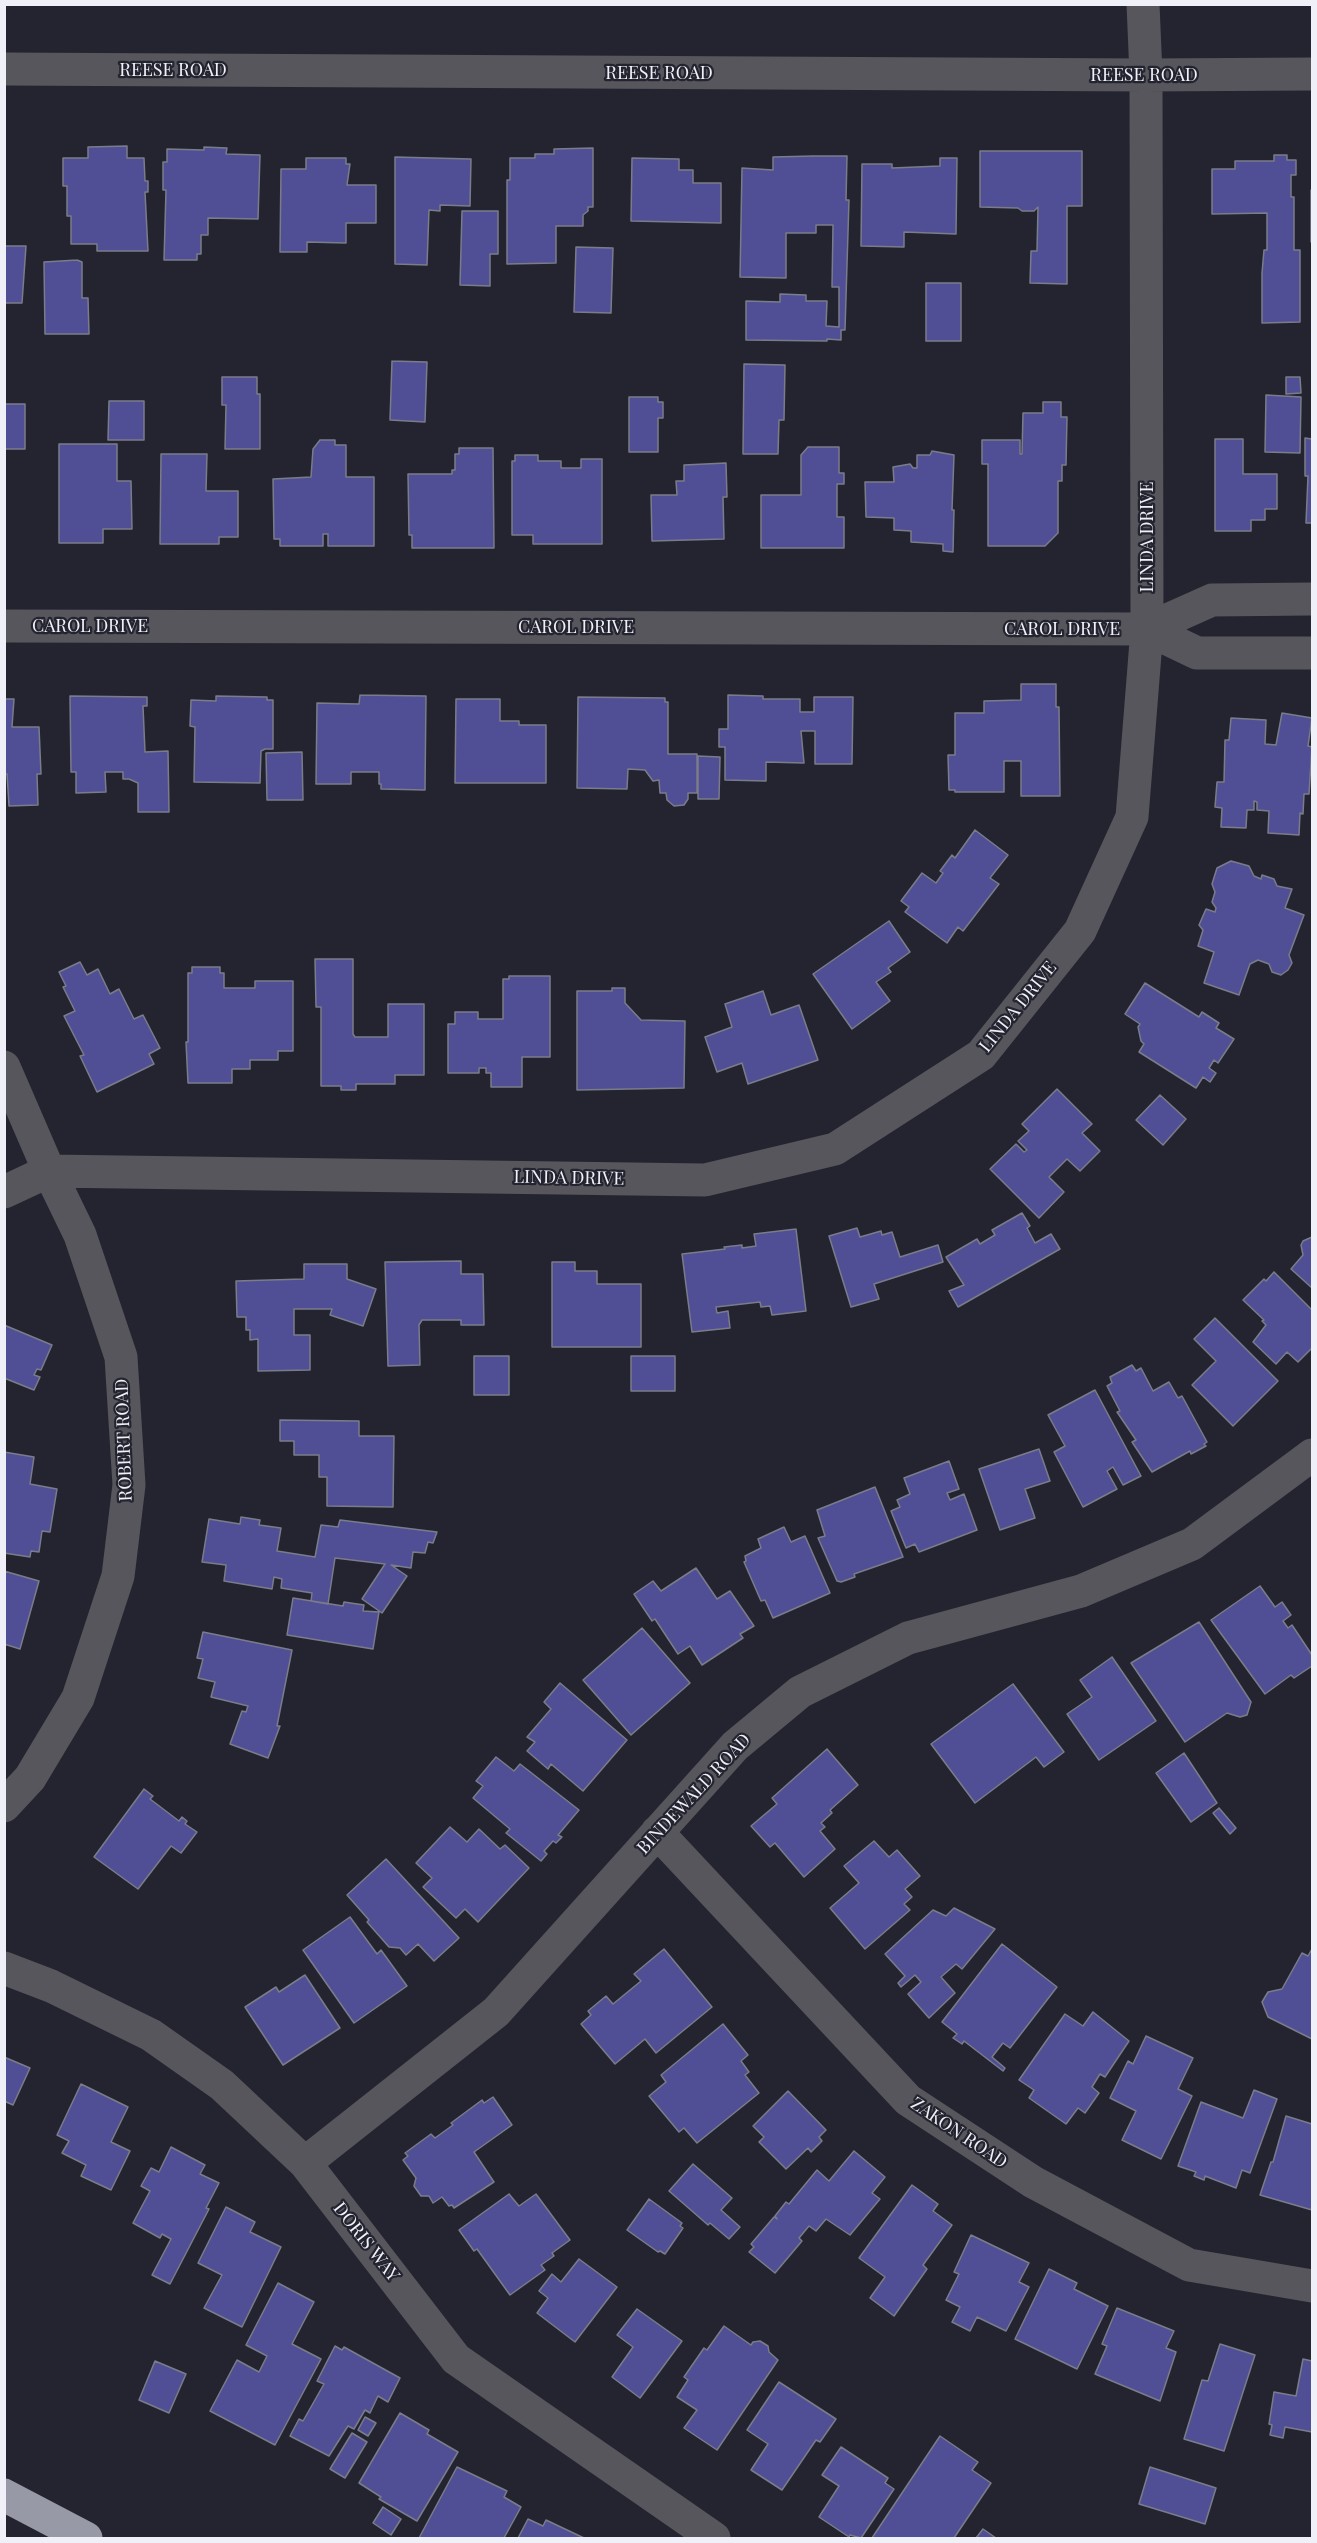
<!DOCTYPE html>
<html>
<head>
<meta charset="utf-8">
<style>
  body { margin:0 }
  #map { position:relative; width:1317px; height:2543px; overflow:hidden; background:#23242f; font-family:"Playfair Display",serif }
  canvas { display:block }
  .frame { position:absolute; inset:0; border:6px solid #f0f1f8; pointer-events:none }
</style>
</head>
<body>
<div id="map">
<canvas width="1317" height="2543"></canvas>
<div class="frame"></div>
</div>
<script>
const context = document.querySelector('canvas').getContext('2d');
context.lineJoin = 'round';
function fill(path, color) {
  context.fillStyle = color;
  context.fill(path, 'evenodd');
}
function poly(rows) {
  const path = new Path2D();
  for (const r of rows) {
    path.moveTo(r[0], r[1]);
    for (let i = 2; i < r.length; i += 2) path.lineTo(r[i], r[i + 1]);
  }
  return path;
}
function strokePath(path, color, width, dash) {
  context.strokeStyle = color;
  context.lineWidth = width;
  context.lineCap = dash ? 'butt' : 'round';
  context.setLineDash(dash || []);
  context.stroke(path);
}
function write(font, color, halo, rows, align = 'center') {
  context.font = font + ' "Playfair Display",serif';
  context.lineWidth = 4.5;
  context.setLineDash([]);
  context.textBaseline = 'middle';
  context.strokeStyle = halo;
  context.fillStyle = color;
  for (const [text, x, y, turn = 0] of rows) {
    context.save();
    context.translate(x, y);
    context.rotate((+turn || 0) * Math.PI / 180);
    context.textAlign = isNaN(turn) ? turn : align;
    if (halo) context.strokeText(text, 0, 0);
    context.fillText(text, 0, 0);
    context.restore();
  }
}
const building = poly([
  [127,146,127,158,144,158,145,181,148,181,148,192,145,192,148,251,97,251,97,244,71,244,71,216,67,216,67,186,63,186,63,158,88,158,88,147,127,146],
  [204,147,227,148,226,154,260,155,258,219,208,218,208,235,201,235,201,254,197,254,197,260,164,260,166,190,163,190,163,162,167,162,167,149,204,150,204,147],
  [593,148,593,207,588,207,588,211,583,215,583,226,556,226,556,263,507,264,507,180,510,180,510,158,535,158,535,154,554,154,554,149,593,148],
  [980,151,1082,151,1082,206,1067,206,1067,284,1030,283,1031,251,1037,251,1038,207,1034,211,1022,211,1018,208,980,207,980,151],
  [1274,155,1287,155,1287,160,1296,160,1296,175,1291,175,1291,197,1294,197,1294,250,1300,250,1300,322,1262,323,1262,273,1264,250,1267,250,1267,213,1212,214,1212,169,1235,169,1235,161,1274,161,1274,155],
  [813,156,847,156,846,200,849,200,845,330,841,330,841,340,827,339,827,341,746,340,746,301,780,302,780,294,806,295,806,301,827,301,826,326,839,327,839,287,832,287,833,225,816,225,816,233,786,233,786,278,740,277,742,168,773,170,773,157,813,156],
  [395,157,471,159,470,206,440,205,440,211,429,210,427,265,395,264,395,157],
  [306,158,346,158,346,164,350,164,347,185,376,185,376,223,346,223,346,243,307,242,307,252,280,252,281,169,306,169,306,158],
  [632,158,679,159,679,170,693,170,693,183,721,183,721,223,631,221,632,158],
  [940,158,957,158,956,234,904,232,904,247,861,246,862,164,892,164,892,168,940,166,940,158],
  [1311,190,1312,190,1312,242,1311,242,1311,190],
  [462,211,498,211,498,254,490,254,490,286,460,285,462,211],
  [4,246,26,246,22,303,4,303,4,246],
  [576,247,613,248,611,313,574,312,576,247],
  [77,260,82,262,82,298,88,298,89,334,45,334,44,262,77,260],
  [926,283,961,283,961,341,926,341,926,283],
  [392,361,427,362,425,422,390,420,392,361],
  [744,364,785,365,784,420,779,420,778,454,743,454,744,364],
  [222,377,257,377,257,394,260,394,260,449,225,449,226,405,222,405,222,377],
  [1286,377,1300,377,1301,393,1286,394,1286,377],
  [1266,395,1301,397,1300,453,1265,452,1266,395],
  [629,397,658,397,658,402,663,402,663,418,658,418,658,452,629,452,629,397],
  [109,401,144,401,144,440,108,440,109,401],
  [1043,402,1061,402,1061,417,1067,417,1066,465,1062,465,1062,481,1058,481,1058,533,1045,546,988,546,988,464,982,464,982,440,1020,440,1020,454,1022,454,1023,413,1043,413,1043,402],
  [4,404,25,404,25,449,4,449,4,404],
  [1305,438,1312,439,1312,523,1306,523,1308,476,1305,476,1305,438],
  [1215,439,1243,439,1243,474,1277,474,1277,509,1265,509,1265,520,1251,520,1251,531,1215,531,1215,439],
  [320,440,335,440,335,445,346,445,346,477,374,477,374,546,328,546,328,534,323,534,323,546,280,546,280,539,274,539,273,479,311,477,313,449,320,440],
  [59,444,117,444,117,481,131,481,132,529,103,529,103,543,59,543,59,444],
  [808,447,839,447,839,473,844,473,844,484,837,484,837,517,844,517,844,548,761,548,761,495,801,495,801,455,808,447],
  [459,448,493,448,494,548,412,548,412,535,409,535,408,474,452,474,452,470,455,470,455,454,459,454,459,448],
  [932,451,954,455,952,510,954,510,953,552,943,551,943,544,911,542,911,531,894,530,894,518,866,517,865,482,894,482,893,467,910,464,913,468,917,468,917,455,930,455,932,451],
  [161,454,207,454,206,491,238,491,238,537,219,537,219,544,160,544,161,454],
  [515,455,538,455,538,461,561,461,561,468,581,468,581,459,602,459,602,544,533,544,533,535,512,535,512,461,515,461,515,455],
  [726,463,727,497,723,497,724,539,652,541,651,495,677,495,676,481,684,481,684,465,726,463],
  [1021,684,1056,684,1056,707,1059,707,1060,796,1021,796,1021,761,1004,761,1004,792,955,792,955,790,949,790,948,755,955,755,955,713,984,713,984,701,1021,700,1021,684],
  [360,695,426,696,425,790,381,789,381,784,379,784,379,772,351,772,351,784,316,784,317,703,359,704,360,695],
  [728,695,763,696,763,699,800,699,800,712,814,712,814,697,853,697,852,764,815,764,815,731,801,731,804,763,766,762,766,781,725,780,725,747,719,747,719,729,728,729,728,695],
  [70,696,147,697,147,706,143,706,145,752,168,751,169,812,138,812,138,783,129,779,123,779,123,772,105,772,106,792,76,793,76,772,71,772,70,696],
  [216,696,267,697,267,700,273,700,273,749,265,749,261,751,260,783,194,782,195,727,190,726,191,700,216,701,216,696],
  [578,697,665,698,665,702,668,702,668,754,697,754,697,793,688,793,688,799,684,805,674,806,667,800,666,793,660,793,659,780,653,781,645,770,628,769,627,789,577,788,578,697],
  [4,699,14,699,12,727,39,727,41,774,37,774,38,805,9,806,7,774,4,774,4,699],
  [456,699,500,699,500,721,519,721,519,725,546,725,546,783,455,783,456,699],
  [1282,713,1312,718,1308,746,1312,747,1309,794,1304,794,1303,814,1300,813,1299,835,1268,833,1269,811,1257,810,1257,802,1254,801,1254,810,1247,810,1246,828,1221,827,1222,808,1215,807,1217,782,1224,782,1225,740,1229,740,1231,718,1266,720,1265,744,1276,745,1282,713],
  [302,752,303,800,267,800,266,753,302,752],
  [698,756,720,757,719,799,698,799,698,756],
  [975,830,1008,855,990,878,999,884,963,931,958,927,947,943,905,912,909,907,901,901,922,873,936,883,943,873,940,871,952,855,955,858,975,830],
  [1231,861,1249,866,1254,876,1261,879,1262,875,1274,879,1277,886,1292,889,1285,908,1304,915,1289,955,1292,963,1288,970,1281,975,1272,972,1269,964,1258,960,1250,964,1239,995,1204,983,1214,952,1198,946,1203,930,1199,925,1206,909,1215,912,1216,908,1212,902,1215,892,1212,884,1217,868,1231,861],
  [889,921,910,952,888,968,891,972,876,982,890,1001,852,1029,813,974,889,921],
  [315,959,353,959,353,1034,355,1037,388,1037,388,1004,424,1004,424,1075,395,1075,395,1084,356,1084,356,1090,341,1090,341,1086,321,1086,321,1007,316,1007,315,959],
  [80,962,87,975,98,969,110,994,119,989,134,1019,143,1015,160,1048,149,1054,154,1064,97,1092,80,1056,84,1055,64,1016,75,1011,63,987,66,986,59,972,80,962],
  [192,967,220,967,220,973,224,973,224,988,255,988,255,981,293,981,293,1051,278,1051,278,1060,250,1060,250,1069,232,1069,232,1083,188,1083,186,1042,188,1042,188,973,192,973,192,967],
  [509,976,550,976,550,1057,522,1057,522,1087,491,1087,491,1073,486,1073,486,1068,479,1068,479,1073,448,1073,448,1024,455,1024,455,1012,478,1012,478,1019,503,1019,503,979,509,979,509,976],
  [1145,983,1199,1017,1202,1012,1219,1023,1216,1028,1234,1039,1218,1063,1214,1060,1209,1068,1216,1073,1210,1082,1203,1077,1196,1088,1139,1052,1144,1044,1141,1041,1138,1027,1140,1024,1125,1014,1145,983],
  [612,988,625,988,625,1003,641,1020,685,1021,684,1088,577,1090,577,991,612,991,612,988],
  [763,991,771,1015,799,1005,818,1060,748,1084,742,1063,717,1072,705,1037,732,1027,725,1004,763,991],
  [1057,1089,1092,1124,1082,1133,1100,1151,1080,1171,1067,1159,1049,1177,1064,1192,1039,1218,990,1169,1016,1144,1024,1152,1027,1150,1018,1141,1029,1131,1022,1124,1057,1089],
  [1160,1095,1186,1119,1163,1145,1136,1120,1160,1095],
  [1022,1213,1030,1226,1027,1228,1035,1243,1051,1234,1060,1249,958,1307,949,1291,964,1285,946,1257,977,1239,980,1244,995,1235,992,1230,1022,1213],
  [857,1228,860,1237,881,1231,882,1235,892,1232,900,1257,938,1245,943,1262,874,1284,879,1299,851,1307,829,1236,857,1228],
  [796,1229,806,1311,772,1315,770,1306,761,1307,760,1302,716,1307,717,1313,728,1311,730,1328,692,1332,682,1254,725,1249,724,1247,742,1245,742,1248,756,1246,754,1234,796,1229],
  [1312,1237,1312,1288,1291,1269,1303,1255,1301,1245,1303,1241,1312,1237],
  [461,1261,461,1274,483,1274,484,1325,461,1325,461,1320,422,1320,419,1325,420,1365,388,1366,385,1262,461,1261],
  [552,1262,575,1262,575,1271,597,1271,597,1284,641,1284,641,1347,552,1347,552,1262],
  [304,1264,347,1264,347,1279,376,1289,363,1326,330,1315,332,1309,294,1309,294,1335,310,1335,310,1370,258,1371,258,1339,250,1340,250,1330,246,1330,246,1317,237,1317,236,1281,304,1279,304,1264],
  [1274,1272,1312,1310,1312,1348,1298,1362,1287,1352,1276,1364,1253,1342,1266,1325,1262,1321,1264,1320,1243,1300,1264,1279,1266,1281,1274,1272],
  [1215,1318,1278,1381,1233,1426,1192,1385,1216,1361,1194,1339,1215,1318],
  [4,1325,52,1345,41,1370,37,1369,34,1375,40,1377,34,1390,4,1378,4,1325],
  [474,1356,509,1356,509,1395,474,1395,474,1356],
  [631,1356,675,1356,675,1391,631,1391,631,1356],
  [1132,1365,1136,1371,1141,1368,1153,1391,1169,1382,1178,1398,1182,1396,1207,1442,1204,1444,1206,1446,1191,1454,1190,1451,1152,1472,1132,1442,1136,1440,1117,1412,1120,1411,1107,1386,1112,1383,1110,1377,1132,1365],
  [1095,1390,1141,1476,1123,1485,1113,1467,1107,1471,1117,1489,1083,1507,1054,1452,1065,1446,1048,1415,1095,1390],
  [280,1420,359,1421,359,1436,394,1436,393,1507,327,1506,327,1477,319,1477,319,1455,294,1455,294,1441,280,1441,280,1420],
  [1039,1449,1050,1481,1025,1489,1035,1518,1000,1530,979,1469,1039,1449],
  [4,1452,34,1457,30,1484,57,1489,50,1532,42,1531,39,1552,31,1551,30,1557,4,1553,4,1452],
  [949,1461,959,1489,947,1493,950,1500,964,1494,977,1530,919,1552,915,1544,906,1548,891,1511,900,1507,897,1500,910,1494,904,1478,949,1461],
  [875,1487,903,1557,854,1574,855,1577,841,1582,837,1581,818,1538,825,1536,817,1510,875,1487],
  [241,1517,260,1520,259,1525,281,1528,277,1551,315,1557,321,1525,338,1527,340,1520,437,1532,433,1543,428,1542,425,1553,413,1552,411,1568,391,1565,407,1576,382,1613,362,1599,385,1564,335,1558,328,1604,311,1601,312,1593,281,1588,282,1579,274,1577,272,1589,224,1581,226,1565,202,1562,209,1519,240,1524,241,1517],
  [784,1527,791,1542,805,1536,830,1593,773,1618,765,1600,761,1601,744,1562,746,1561,745,1556,761,1548,758,1539,784,1527],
  [696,1568,717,1599,730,1591,754,1626,740,1634,743,1638,702,1665,690,1646,678,1654,655,1619,652,1621,634,1594,653,1581,661,1591,696,1568],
  [4,1571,39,1581,20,1649,4,1644,4,1571],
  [1260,1586,1275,1607,1282,1602,1291,1615,1283,1621,1288,1628,1292,1625,1312,1655,1312,1666,1294,1678,1291,1675,1265,1694,1211,1620,1260,1586],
  [293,1598,343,1606,344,1602,364,1605,363,1611,379,1612,373,1649,287,1635,293,1598],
  [1199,1622,1251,1702,1247,1715,1240,1717,1227,1713,1185,1742,1131,1663,1199,1622],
  [642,1628,690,1683,631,1735,583,1680,642,1628],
  [203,1632,292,1650,277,1726,280,1726,268,1758,230,1744,242,1711,246,1712,248,1706,211,1697,215,1682,198,1678,203,1659,197,1658,203,1632],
  [1112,1657,1156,1721,1099,1760,1067,1714,1092,1697,1080,1680,1112,1657],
  [560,1683,627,1740,583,1791,551,1764,548,1769,527,1751,535,1742,527,1737,551,1709,544,1702,560,1683],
  [1013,1684,1064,1752,1044,1767,1036,1757,975,1803,931,1744,1013,1684],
  [827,1749,858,1785,830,1810,832,1813,821,1823,825,1827,820,1831,835,1849,804,1877,775,1843,770,1847,751,1826,777,1804,772,1798,827,1749],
  [1184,1753,1217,1803,1191,1822,1156,1773,1184,1753],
  [496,1757,514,1771,520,1764,579,1810,558,1835,562,1837,556,1843,553,1841,544,1851,547,1854,541,1861,506,1833,510,1829,473,1798,483,1786,476,1781,496,1757],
  [144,1789,153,1796,150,1799,179,1821,182,1817,187,1821,185,1824,197,1832,181,1853,171,1846,138,1889,94,1857,144,1789],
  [1219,1808,1236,1828,1230,1834,1213,1813,1219,1808],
  [450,1827,467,1842,479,1829,500,1849,505,1845,529,1868,478,1922,465,1909,456,1918,423,1887,432,1878,416,1863,450,1827],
  [874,1841,889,1857,897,1850,920,1876,905,1889,912,1897,904,1904,910,1910,865,1949,830,1908,859,1883,844,1866,874,1841],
  [386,1859,459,1938,434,1961,418,1944,406,1955,400,1948,389,1947,367,1922,369,1920,347,1895,386,1859],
  [954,1908,995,1929,962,1969,956,1964,941,1977,955,1993,929,2018,908,1994,921,1982,915,1975,901,1987,898,1983,905,1976,885,1954,933,1910,946,1916,954,1908],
  [350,1917,377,1954,381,1950,407,1986,354,2023,303,1950,350,1917],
  [1002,1944,1057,1987,1010,2048,1003,2043,992,2057,1005,2068,1003,2071,964,2041,962,2044,953,2038,957,2034,942,2022,1002,1944],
  [664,1949,712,2007,656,2053,645,2039,615,2064,581,2024,591,2015,588,2011,606,1996,613,2004,641,1981,634,1974,664,1949],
  [1312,1949,1312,2039,1268,2017,1262,2002,1268,1992,1282,1989,1302,1953,1308,1956,1312,1949],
  [305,1975,340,2028,283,2065,245,2007,276,1987,279,1992,305,1975],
  [1093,2012,1129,2041,1105,2077,1100,2074,1092,2087,1099,2093,1085,2113,1078,2108,1066,2124,1029,2098,1034,2090,1019,2080,1065,2014,1083,2026,1093,2012],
  [723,2024,748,2055,741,2061,749,2072,745,2075,759,2093,697,2143,684,2128,679,2132,649,2096,666,2082,661,2075,723,2024],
  [1146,2036,1193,2058,1178,2089,1192,2096,1161,2159,1122,2140,1136,2111,1110,2098,1128,2061,1133,2064,1146,2036],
  [4,2057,30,2068,13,2105,4,2101,4,2057],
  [81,2084,128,2107,111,2142,130,2151,111,2190,81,2176,86,2165,62,2153,69,2141,57,2135,81,2084],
  [1254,2090,1277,2099,1250,2173,1242,2170,1236,2188,1205,2176,1204,2180,1194,2176,1196,2172,1178,2166,1201,2102,1243,2118,1254,2090],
  [788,2091,826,2130,819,2137,822,2141,811,2152,808,2148,786,2169,759,2142,764,2137,753,2126,788,2091],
  [493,2097,512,2125,474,2152,494,2182,454,2208,452,2205,449,2206,442,2197,433,2203,429,2196,421,2196,414,2186,416,2178,403,2160,408,2156,405,2153,431,2134,435,2138,453,2125,451,2123,482,2100,484,2103,493,2097],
  [1286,2116,1312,2124,1312,2210,1260,2195,1271,2162,1273,2162,1286,2116],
  [171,2147,205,2165,200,2174,219,2183,206,2208,209,2209,170,2284,152,2275,171,2239,162,2234,160,2238,133,2223,150,2191,141,2186,151,2168,159,2172,171,2147],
  [854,2151,885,2177,872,2193,880,2199,850,2235,826,2219,816,2231,809,2226,799,2238,802,2241,775,2273,749,2252,754,2247,751,2244,774,2217,777,2219,775,2216,786,2202,789,2204,817,2170,829,2181,854,2151],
  [693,2164,732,2198,721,2210,740,2227,729,2239,710,2223,708,2225,669,2191,693,2164],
  [912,2185,938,2204,933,2211,952,2225,923,2265,927,2269,894,2316,870,2298,885,2277,859,2258,912,2185],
  [509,2194,519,2206,536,2194,570,2240,552,2253,554,2256,541,2265,545,2270,510,2295,477,2249,474,2251,459,2230,509,2194],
  [649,2199,682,2223,680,2226,683,2228,665,2254,660,2251,658,2252,627,2230,649,2199],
  [226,2207,255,2222,250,2232,281,2247,242,2327,204,2308,222,2275,198,2263,226,2207],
  [971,2235,1029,2263,1019,2282,1029,2287,1006,2331,977,2317,970,2331,952,2322,960,2307,946,2300,959,2274,954,2272,971,2235],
  [579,2259,617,2287,575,2342,537,2313,548,2298,539,2291,552,2274,561,2282,579,2259],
  [1049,2269,1077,2283,1074,2289,1108,2306,1077,2369,1015,2339,1049,2269],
  [278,2283,314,2302,292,2344,321,2359,275,2445,210,2411,237,2360,259,2372,267,2356,246,2345,278,2283],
  [1117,2308,1174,2331,1166,2348,1176,2352,1160,2401,1095,2374,1107,2346,1102,2344,1117,2308],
  [637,2309,682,2341,640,2398,612,2377,633,2347,617,2335,637,2309],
  [724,2326,751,2345,753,2342,760,2341,768,2346,769,2352,778,2360,717,2450,684,2428,697,2410,677,2397,688,2380,684,2377,704,2348,707,2350,724,2326],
  [1220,2344,1255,2355,1224,2451,1184,2439,1202,2380,1208,2381,1220,2344],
  [335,2346,342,2350,344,2347,400,2378,388,2402,378,2396,370,2413,365,2410,354,2429,348,2426,329,2456,290,2436,299,2419,303,2421,324,2384,317,2381,335,2346],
  [1303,2359,1312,2361,1312,2432,1285,2427,1283,2438,1270,2435,1272,2425,1269,2424,1274,2392,1296,2396,1303,2359],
  [155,2361,186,2374,169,2413,139,2400,155,2361],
  [779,2382,836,2419,820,2442,816,2440,782,2490,751,2470,768,2444,747,2430,779,2382],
  [400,2413,429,2430,427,2434,458,2452,417,2521,379,2499,381,2497,359,2483,400,2413],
  [365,2417,376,2423,368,2436,358,2430,365,2417],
  [352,2433,367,2442,345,2478,330,2469,352,2433],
  [940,2436,978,2462,972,2470,991,2483,954,2538,872,2538,940,2436],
  [841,2447,888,2478,885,2483,894,2489,861,2538,850,2535,849,2537,819,2517,839,2486,822,2475,841,2447],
  [457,2467,507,2491,504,2497,521,2507,504,2538,419,2538,457,2467],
  [1150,2467,1216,2488,1205,2524,1139,2504,1150,2467],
  [383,2507,401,2519,391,2535,373,2523,383,2507],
  [528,2519,543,2526,546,2520,584,2538,518,2538,528,2519],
  [983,2529,996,2538,976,2538,983,2529]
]);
fill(building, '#504f95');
strokePath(building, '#7b7c8a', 1.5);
strokePath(poly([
  [4,69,1146,75,1312,74],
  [4,626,1147,629,1212,600,1312,599],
  [1147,629,1197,653,1312,653],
  [4,1067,49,1171,80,1235,121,1357,129,1485,118,1576,78,1698,30,1778,4,1806],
  [4,1192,49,1171,705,1180,835,1149,981,1055,1080,931,1132,817,1147,629,1146,75,1143,4],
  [657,1832,908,2100,1033,2182,1189,2265,1312,2286],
  [4,1968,51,1986,151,2035,222,2085,305,2163,456,2359,714,2538],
  [305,2163,496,2012,735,1746,800,1692,908,1638,1081,1591,1192,1544,1312,1455]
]), '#56565c', 33);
strokePath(poly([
  [4,2495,86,2538]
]), '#9899a7', 33);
write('18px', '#f0f1f8', '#23242f', [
  ["REESE ROAD",173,70],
  ["REESE ROAD",659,73],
  ["REESE ROAD",1144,75],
  ["LINDA DRIVE",1147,537,-90],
  ["CAROL DRIVE",90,626],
  ["CAROL DRIVE",576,627],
  ["CAROL DRIVE",1062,629],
  ["LINDA DRIVE",1018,1007,-51],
  ["LINDA DRIVE",569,1178,1],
  ["ROBERT ROAD",124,1440,-92],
  ["BINDEWALD ROAD",694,1794,-47],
  ["ZAKON ROAD",959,2133,34],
  ["DORIS WAY",366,2242,52]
]);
</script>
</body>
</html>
